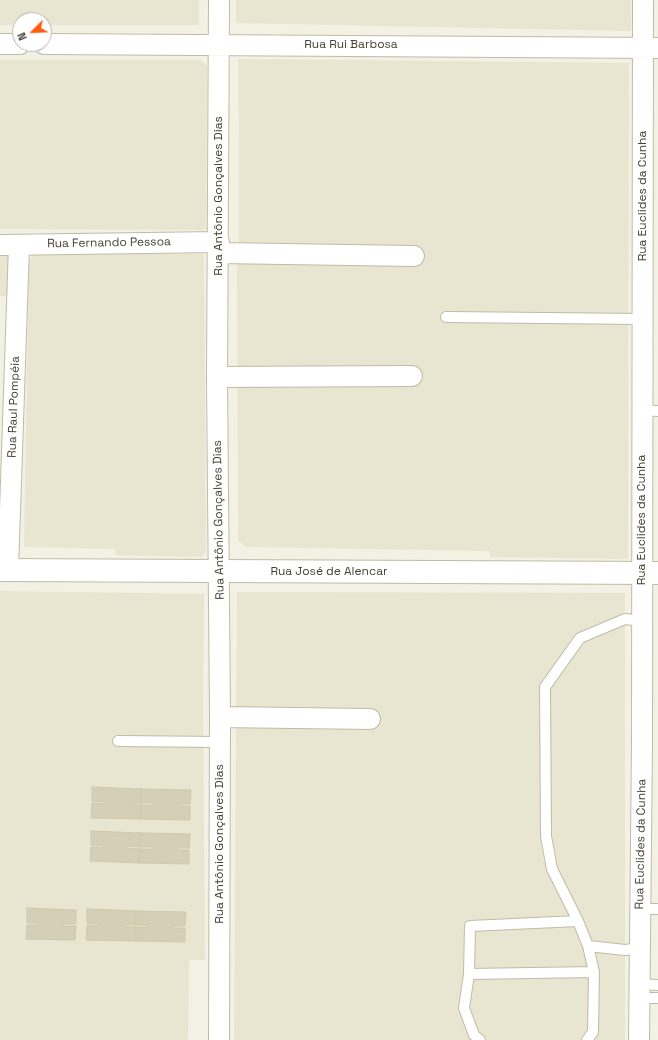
<!DOCTYPE html>
<html>
<head>
<meta charset="utf-8">
<style>
  body { margin:0 }
  #map { position:relative; width:658px; height:1040px; overflow:hidden; background:#f3f1e3; font-family:"Space Grotesk",sans-serif }
  canvas { display:block }
  .north { position:absolute; left:12px; top:12px; width:40px; height:40px; box-sizing:border-box; background:#fff; border:1px solid #b5b3ad; border-radius:50%; rotate:246deg; font-size:11px; font-weight:700; line-height:16px; text-align:center; color:#464233 }
  .north::after { content:''; display:block; margin:auto; width:14px; height:18px; background:#ff5c0e; clip-path:polygon(50% 0,100% 100%,50% 72%,0 100%) }
</style>
</head>
<body>
<div id="map">
<canvas width="658" height="1040"></canvas>
<div class="north">N</div>
</div>
<script>
const context = document.querySelector('canvas').getContext('2d');
context.lineJoin = 'round';
function fill(path, color) {
  context.fillStyle = color;
  context.fill(path, 'evenodd');
}
function poly(rows) {
  const path = new Path2D();
  for (const r of rows) {
    path.moveTo(r[0], r[1]);
    for (let i = 2; i < r.length; i += 2) path.lineTo(r[i], r[i + 1]);
  }
  return path;
}
function strokePath(path, color, width, dash) {
  context.strokeStyle = color;
  context.lineWidth = width;
  context.lineCap = dash ? 'butt' : 'round';
  context.setLineDash(dash || []);
  context.stroke(path);
}
function write(font, color, halo, rows, align = 'center') {
  context.font = font + ' "Space Grotesk",sans-serif';
  context.lineWidth = 3;
  context.setLineDash([]);
  context.textBaseline = 'middle';
  context.strokeStyle = halo;
  context.fillStyle = color;
  for (const [text, x, y, turn = 0] of rows) {
    context.save();
    context.translate(x, y);
    context.rotate((+turn || 0) * Math.PI / 180);
    context.textAlign = isNaN(turn) ? turn : align;
    if (halo) context.strokeText(text, 0, 0);
    context.fillText(text, 0, 0);
    context.restore();
  }
}
fill(poly([
  [0,0,199,0,199,25,44,25,44,20,20,20,20,25,0,25],
  [236,0,631,0,631,31,236,23],
  [238,59,629,63,628,559,490,557,490,551,246,547,238,540,237,264,239,243,239,147],
  [0,60,200,60,207,66,206,230,0,229],
  [34,254,204,254,206,552,201,557,115,555,115,549,24,547,29,260],
  [0,255,10,255,10,296,0,296],
  [0,591,204,594,203,706,205,960,189,960,188,1040,0,1040],
  [237,592,625,593,625,1040,234,1040]
]), '#e8e5d0');
const building = poly([
  [92,787,141,789,141,803,129,803,129,804,141,805,141,819,91,818,92,803,104,804,104,802,92,801,92,787],
  [141,789,191,790,190,804,178,804,178,806,190,806,190,820,141,819,141,805,153,805,153,803,141,803,141,789],
  [91,831,140,833,140,847,127,846,127,848,140,849,139,863,90,861,91,847,103,848,103,846,91,845,91,831],
  [140,833,190,834,189,848,177,848,177,850,189,850,189,864,139,863,140,849,152,849,152,847,140,847,140,833],
  [27,908,76,910,76,924,64,924,63,926,76,926,75,940,26,939,27,925,39,925,39,923,27,923,27,908],
  [87,909,136,911,136,925,124,924,124,926,136,927,136,941,86,940,87,925,99,926,99,924,87,923,87,909],
  [136,911,186,912,185,926,173,926,173,928,185,928,185,942,136,941,136,927,148,927,149,925,136,925,136,911]
]);
fill(building, '#d6cfb7');
strokePath(building, '#d2c9aa', 1);
const service = poly([
  [446,317,642,319],
  [642,410,658,411],
  [118,741,220,742],
  [640,909,658,909],
  [640,948,625,950,588,946,578,921,552,869,546,836,545,687,580,638,625,619,642,621],
  [469,974,594,972],
  [639,984,658,985],
  [639,998,658,998],
  [480,1040,474,1035,464,1008,469,974,470,926,578,921],
  [587,1040,593,1032,594,972,588,946]
]);
const minor = poly([
  [0,44,20,44],
  [44,44,658,48],
  [0,245,219,242],
  [219,253,414,256],
  [217,377,412,376],
  [8,570,19,245],
  [220,717,370,719],
  [219,1040,220,717,217,377,219,0],
  [639,1040,642,743,643,0]
]);
const tertiary = poly([
  [0,570,658,573]
]);
strokePath(service, '#c0bba5', 12);
strokePath(minor, '#c0bba5', 22);
strokePath(tertiary, '#c0bba5', 24);
strokePath(service, '#fff', 10);
strokePath(minor, '#fff', 20);
strokePath(tertiary, '#fff', 22);
write('12px', '#464233', '#fff', [
  ["Rua Rui Barbosa",351,45],
  ["Rua Antônio Gonçalves Dias",219,196,-90],
  ["Rua Euclides da Cunha",643,196,-90],
  ["Rua Fernando Pessoa",109,243,-1],
  ["Rua Raul Pompéia",14,407,-88],
  ["Rua Antônio Gonçalves Dias",219,520,-91],
  ["Rua Euclides da Cunha",642,520,-90],
  ["Rua José de Alencar",329,572],
  ["Rua Antônio Gonçalves Dias",220,844,-90],
  ["Rua Euclides da Cunha",641,844,-89]
]);
</script>
</body>
</html>
